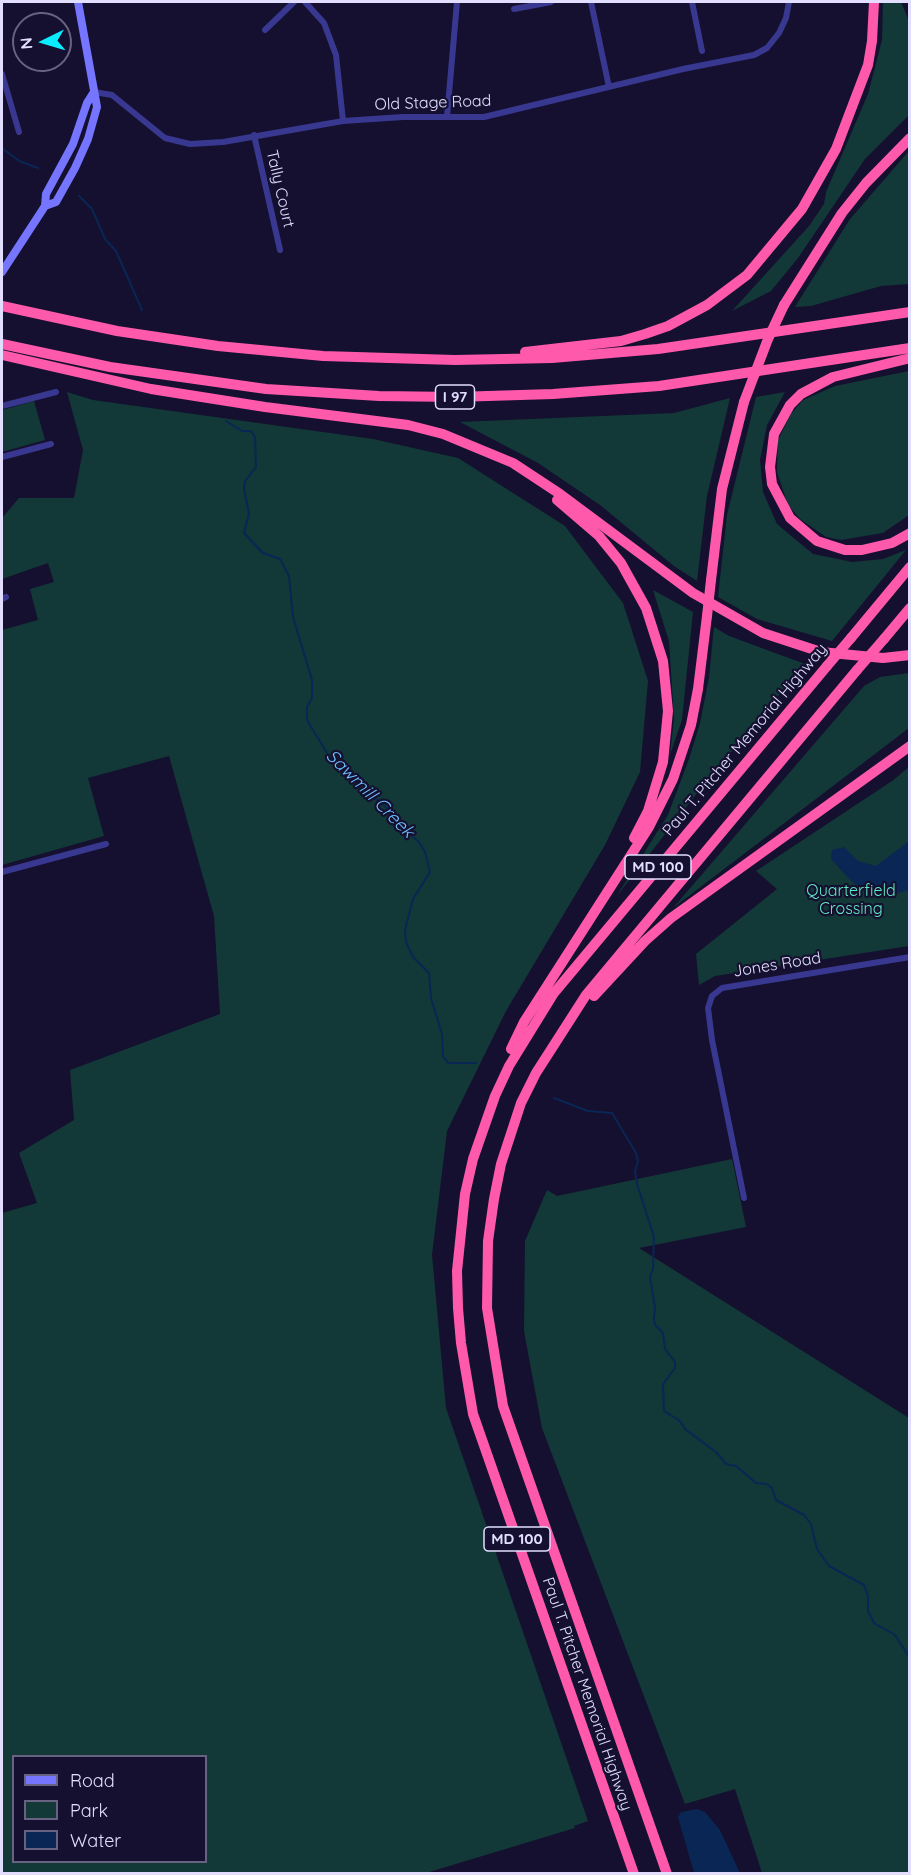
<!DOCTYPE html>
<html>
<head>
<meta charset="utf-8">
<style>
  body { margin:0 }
  #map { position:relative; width:911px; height:1875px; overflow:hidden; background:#15102f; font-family:Quicksand,sans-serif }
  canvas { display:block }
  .frame { position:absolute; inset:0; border:3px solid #e1deff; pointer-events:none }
  .legend { position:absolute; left:12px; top:1755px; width:195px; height:108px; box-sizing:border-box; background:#15102f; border:2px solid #676282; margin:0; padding:8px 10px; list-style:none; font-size:18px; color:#e1deff }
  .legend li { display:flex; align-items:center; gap:12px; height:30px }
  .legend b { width:30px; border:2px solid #676282 }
  .north { position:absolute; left:12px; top:12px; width:60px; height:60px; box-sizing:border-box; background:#15102f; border:2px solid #676282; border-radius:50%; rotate:265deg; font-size:16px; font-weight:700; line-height:24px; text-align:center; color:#e1deff }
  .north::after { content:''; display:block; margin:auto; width:21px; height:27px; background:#0aecff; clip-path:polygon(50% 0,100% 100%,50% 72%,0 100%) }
</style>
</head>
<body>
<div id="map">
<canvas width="911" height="1875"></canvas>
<div class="frame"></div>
<ul class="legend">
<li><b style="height:8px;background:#7575ff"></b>Road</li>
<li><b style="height:16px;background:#123937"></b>Park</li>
<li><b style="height:16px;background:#092654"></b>Water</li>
</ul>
<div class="north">N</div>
</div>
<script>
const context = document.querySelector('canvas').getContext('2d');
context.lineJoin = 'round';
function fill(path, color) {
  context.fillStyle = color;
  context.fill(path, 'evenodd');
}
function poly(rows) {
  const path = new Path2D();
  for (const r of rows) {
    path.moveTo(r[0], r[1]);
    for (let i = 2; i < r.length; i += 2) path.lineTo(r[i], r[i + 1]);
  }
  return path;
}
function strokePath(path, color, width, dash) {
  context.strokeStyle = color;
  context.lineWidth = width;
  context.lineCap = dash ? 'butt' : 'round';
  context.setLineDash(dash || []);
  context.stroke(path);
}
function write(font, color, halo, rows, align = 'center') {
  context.font = font + ' Quicksand,sans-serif';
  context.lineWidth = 4.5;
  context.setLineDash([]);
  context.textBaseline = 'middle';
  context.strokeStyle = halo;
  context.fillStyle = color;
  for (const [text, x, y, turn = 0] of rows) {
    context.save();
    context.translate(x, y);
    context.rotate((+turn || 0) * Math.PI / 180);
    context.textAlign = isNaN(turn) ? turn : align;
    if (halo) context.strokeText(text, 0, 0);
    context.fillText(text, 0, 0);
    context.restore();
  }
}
fill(poly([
  [883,2,901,2,909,21,909,115,865,159,798,258,771,291,732,311,809,226,824,204,826,192,868,94,882,40],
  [909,151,909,284,881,286,811,306,795,307,850,219],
  [909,371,909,515,883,533,841,540,826,537,800,519,788,505,777,472,778,440,791,414,803,400,835,386],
  [67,392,93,400,373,439,458,458,565,526,623,603,648,681,640,772,605,845,506,1011,447,1131,432,1255,446,1408,588,1821,574,1826,575,1828,426,1873,2,1873,2,1213,37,1203,19,1153,74,1120,70,1070,220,1014,214,916,169,756,88,778,104,836,2,865,2,630,38,620,30,589,54,582,48,563,2,579,2,518,19,498,74,498,83,450],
  [14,1756,206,1756,206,1862,14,1862],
  [785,392,767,425,760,460,763,492,777,524,813,554,828,557,852,562,883,559,906,550,832,641,757,619,718,597,727,515,756,397],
  [730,398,707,496,697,581,674,566,600,505,538,463,460,422,674,413],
  [34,401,45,440,2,452,2,410],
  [653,590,693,612,682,720,670,755,674,718,669,641],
  [714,627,729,636,805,664,701,788,616,897,668,815,689,759,700,723,709,678],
  [909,673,909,728,673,908,864,686,880,677],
  [909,767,909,946,715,976,699,985,696,954,777,889,756,871,892,781],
  [732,1159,746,1227,639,1248,909,1418,909,1873,762,1873,735,1789,685,1804,542,1428,524,1331,525,1241,547,1190,557,1196]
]), '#123937');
fill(poly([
  [909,841,909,890,890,895,870,892,852,882,831,859,832,850,844,847,858,861,876,866],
  [697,1809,705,1812,720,1830,740,1873,694,1873,678,1817,681,1812]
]), '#092654');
strokePath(poly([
  [2,148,19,161,38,168],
  [79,196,92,209,105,239,116,251,142,310],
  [226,421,242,431,251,431,255,437,256,467,245,481,244,489,249,513,244,533,263,553,280,559,289,576,293,617,312,680,312,698,307,707,307,720,330,758,349,771,364,793,379,801,396,817,401,827,419,842,425,852,430,872,413,899,405,930,406,942,413,957,429,973,431,998,442,1034,443,1056,448,1063,476,1063],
  [554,1098,588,1111,612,1113,636,1153,638,1161,635,1172,637,1184,654,1237,653,1269,650,1277,655,1308,654,1318,655,1325,663,1333,665,1349,675,1362,675,1368,663,1384,664,1411,680,1421,685,1429,717,1453,726,1464,736,1466,756,1483,767,1484,772,1488,776,1500,804,1515,811,1524,817,1549,829,1566,864,1585,868,1596,868,1611,874,1623,895,1635,909,1657,910,1664]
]), '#092654', 2);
strokePath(poly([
  [305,2,324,23,336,55,343,121],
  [591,2,609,87],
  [692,2,702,51],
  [514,9,551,2],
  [265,30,294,2],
  [2,74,19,132],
  [94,92,112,95,165,138,190,144,223,142,343,121,403,117,484,117,683,69,754,55,767,48,779,33,786,18,789,2],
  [447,117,457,2],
  [254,135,280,250],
  [2,406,56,392],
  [2,457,51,444],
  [2,599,6,597],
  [2,872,106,844],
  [744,1198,712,1040,708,1008,712,996,722,988,910,957]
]), '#393891', 6);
strokePath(poly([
  [45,206,56,202,75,168,88,139,97,107,78,2],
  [2,272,45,206,46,194,73,144,87,103,94,92]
]), '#7575ff', 8);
strokePath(poly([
  [784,305,842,213,866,183,910,138],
  [2,306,117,331,218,346,323,356,455,360,552,358,658,349,910,312],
  [2,344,110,367,266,389,379,396,455,397,553,394,659,386,910,348],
  [525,352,621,341,645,334,668,326,707,305,747,275,802,209,836,149,868,65,872,41,874,2],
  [2,355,151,389,265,407,408,425,443,434,513,463,560,494,693,593,763,633,821,652,883,658,910,655],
  [910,358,833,377,801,394,790,405,774,434,770,467,772,484,790,518,817,541,845,550,862,550,892,543,910,533],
  [557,500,599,536,621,563,646,608,663,661,668,711,663,762,648,811,634,838],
  [711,580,722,489,744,402],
  [851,638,910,567],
  [884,639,910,608],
  [594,996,645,941,671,918,910,746],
  [511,1049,524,1022,649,827,673,779,691,725,698,689,707,616],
  [634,1874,473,1414,461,1343,458,1308,457,1271,465,1194,473,1159,495,1096,509,1066,554,993,827,666],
  [667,1874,503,1406,487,1308,488,1241,494,1199,501,1164,521,1103,536,1073,586,995,857,670]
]), '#ff59ac', 10);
strokePath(poly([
  [744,402,768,339,784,305],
  [707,616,711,580],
  [827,666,851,638],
  [857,670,884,639]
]), '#ff59ac', 10);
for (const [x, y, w] of [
  [455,397,39],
  [658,867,66],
  [517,1539,66]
]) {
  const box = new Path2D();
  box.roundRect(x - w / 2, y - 12, w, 24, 4.5);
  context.fillStyle = '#15102f';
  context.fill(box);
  strokePath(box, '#e1deff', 1.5);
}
write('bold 15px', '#e1deff', null, [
  ["I 97",455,397],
  ["MD 100",658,867],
  ["MD 100",517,1539]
]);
write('16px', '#e1deff', '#15102f', [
  ["Old Stage Road",433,103,-2],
  ["Tally Court",280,189,77],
  ["Paul T. Pitcher Memorial Highway",745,740,-50],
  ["Jones Road",777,965,-9],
  ["Paul T. Pitcher Memorial Highway",587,1694,71]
]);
write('16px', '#5fe9c4', '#15102f', [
  ["Quarterfield",851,891],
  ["Crossing",851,909]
]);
write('italic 18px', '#6cbeff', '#15102f', [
  ["Sawmill Creek",370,794,45]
]);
</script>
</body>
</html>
